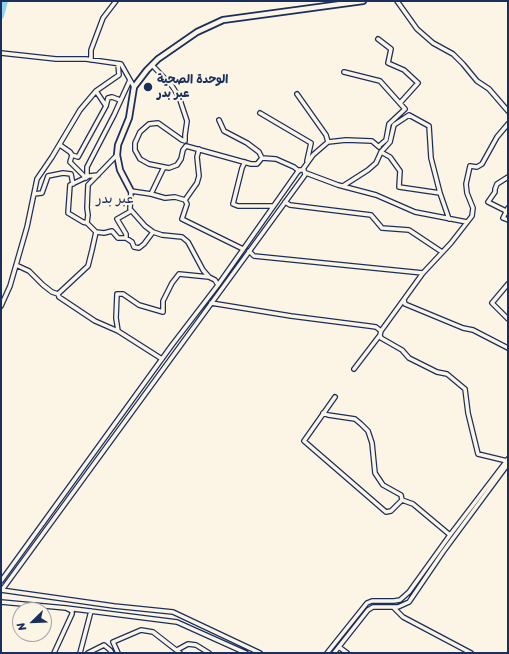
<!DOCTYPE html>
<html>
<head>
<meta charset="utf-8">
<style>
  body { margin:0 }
  #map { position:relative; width:509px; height:654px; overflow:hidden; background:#fcf5e5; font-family:Sriracha,sans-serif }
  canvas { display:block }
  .frame { position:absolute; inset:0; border:2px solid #1b2f5e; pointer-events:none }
  .north { position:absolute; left:12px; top:602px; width:40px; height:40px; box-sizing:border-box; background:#fcf5e5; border:1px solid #a2a6af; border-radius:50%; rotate:247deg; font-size:11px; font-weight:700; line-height:16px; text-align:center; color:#1b2f5e }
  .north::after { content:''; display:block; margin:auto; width:14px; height:18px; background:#1b2f5e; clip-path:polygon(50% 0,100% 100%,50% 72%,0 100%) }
</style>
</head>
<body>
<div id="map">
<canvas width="509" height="654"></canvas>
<div class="frame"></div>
<div class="north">N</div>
</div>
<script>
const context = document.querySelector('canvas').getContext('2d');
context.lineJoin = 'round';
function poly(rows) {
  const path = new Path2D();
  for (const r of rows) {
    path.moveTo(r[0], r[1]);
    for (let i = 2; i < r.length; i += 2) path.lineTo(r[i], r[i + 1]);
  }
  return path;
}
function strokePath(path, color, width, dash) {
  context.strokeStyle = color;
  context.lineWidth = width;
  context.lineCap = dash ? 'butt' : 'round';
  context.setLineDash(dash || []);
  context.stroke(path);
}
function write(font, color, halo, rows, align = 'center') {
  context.font = font + ' Sriracha,"Playpen Sans Arabic",sans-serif';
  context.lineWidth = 4;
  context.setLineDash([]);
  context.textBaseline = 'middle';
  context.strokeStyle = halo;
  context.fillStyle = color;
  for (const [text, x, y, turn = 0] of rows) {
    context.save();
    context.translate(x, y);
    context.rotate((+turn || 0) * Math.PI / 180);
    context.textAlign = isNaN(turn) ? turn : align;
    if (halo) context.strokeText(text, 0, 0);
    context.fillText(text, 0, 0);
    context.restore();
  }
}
strokePath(poly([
  [1,16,5,1]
]), '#8dd6ee', 6);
const street = poly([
  [397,1,417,29,433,43,453,54,463,64,477,81,489,89,508,111],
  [378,39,391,49,388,63,404,70,418,83,400,103],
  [1,53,56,59,86,59,121,64,134,87],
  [91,60,91,50,103,18,116,1],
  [152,65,172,86,179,97,187,121,185,135,185,141,182,140,158,123,149,124,140,132,135,143,135,150,140,159,149,164,164,167,151,194,131,191,130,209,145,226,153,232,162,235,182,237,188,242,203,270,209,277],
  [344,72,380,81,405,109,389,124,386,140,379,146],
  [96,91,106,106],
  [297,94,326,135,328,142],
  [260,113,311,143,307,161],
  [219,120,224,131,247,143,259,152,262,158],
  [60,145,70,152,72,155],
  [381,152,390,142,394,125,409,115,429,126,431,158,440,193],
  [245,162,242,168,233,204,238,206,273,206],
  [164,167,169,168,177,165,181,159,183,150,186,146,251,164,257,164,262,158,276,159,294,167,299,171],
  [303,169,313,155,328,142,346,140,372,141,379,147],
  [306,173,338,185,376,195,415,212,467,222],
  [87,177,87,167,114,115,130,80],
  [86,178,70,162,72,155,78,157,106,106,108,98,112,97,120,100],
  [343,186,368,170,376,163,381,152,390,157,400,171,399,187,440,193,449,219],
  [34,194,42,193,48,176,63,173,71,174,73,184],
  [151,194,165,198,175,197,185,200,187,204,182,219,243,249],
  [185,200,197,183,199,176,197,157,199,149],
  [285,202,290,205,371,215,382,228,409,230,442,252],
  [508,208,503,218,508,220],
  [506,211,488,202,495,192,495,189,497,184,508,177],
  [87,223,83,222,68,213,70,185,89,176,98,175],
  [96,232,87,223,88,215,87,208,88,185,117,155],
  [126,238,126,234,117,219,131,211],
  [249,251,254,256,423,273],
  [16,265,29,271,43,285,52,292,58,294,88,266,92,250,96,232,104,233,112,231,118,238,126,238,132,242,134,247,139,248,144,244,153,232],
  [508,284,492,303,508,319],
  [58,294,59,297,95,321,118,331],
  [404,300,405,304,463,328,473,330,508,348],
  [211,303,291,316,369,326,376,327,381,331],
  [1,306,10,286,27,227,37,179,52,157,80,110,96,91,119,75,118,64],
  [162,359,118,331,116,318,117,294,123,294,139,305,163,312,163,301,172,283,179,274,209,277,215,280,218,285],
  [354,369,380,335],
  [335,397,304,441,386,512,391,511,402,500,413,504,450,535],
  [323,413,328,415,355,419,361,424,368,431,372,443,375,473,383,485,401,495,402,500],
  [507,461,478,454,468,413,465,389,447,374,437,372,409,358,402,350,381,338,380,335,381,331,423,273,451,243,472,216,473,208,467,193,466,184,470,166,477,167,482,164,497,137,508,124],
  [1,581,172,345,218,285,299,170,304,170,305,175,2,590],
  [1,590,114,606,173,612,260,653],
  [1,602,66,608,72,611,72,614,54,653],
  [66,608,177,622,246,653],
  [394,608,403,617,471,653],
  [339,647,347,653],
  [177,650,188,644,196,645,209,653],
  [80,653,91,611],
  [88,653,104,645,110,650,112,653],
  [118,653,113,642,141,630,153,632,180,653],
  [327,653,367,603,372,601,394,601,400,600,409,592,450,535,508,459],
  [334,653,368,610,373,607,398,607,409,602,443,552,508,464]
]);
const secondary = poly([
  [131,191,120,170,117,155,118,145,129,118,134,87,147,70,158,59,197,32,223,20,363,1]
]);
strokePath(street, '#1b2f5e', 6);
strokePath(secondary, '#1b2f5e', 8);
strokePath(street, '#fcf5e5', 3.5);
strokePath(secondary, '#fcf5e5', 4.5);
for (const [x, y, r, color] of [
  [148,87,5,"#1b2f5e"]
]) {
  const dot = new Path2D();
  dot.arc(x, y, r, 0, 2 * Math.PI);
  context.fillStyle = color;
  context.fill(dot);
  strokePath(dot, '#fcf5e5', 1.5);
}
write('bold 12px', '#1b2f5e', '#fcf5e5', [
  ["الوحدة الصحية",157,80],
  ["عبر بدر",157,94]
], 'left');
write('14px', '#1b2f5e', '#fcf5e5', [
  ["عبر بدر",115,199]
]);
</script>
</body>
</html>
